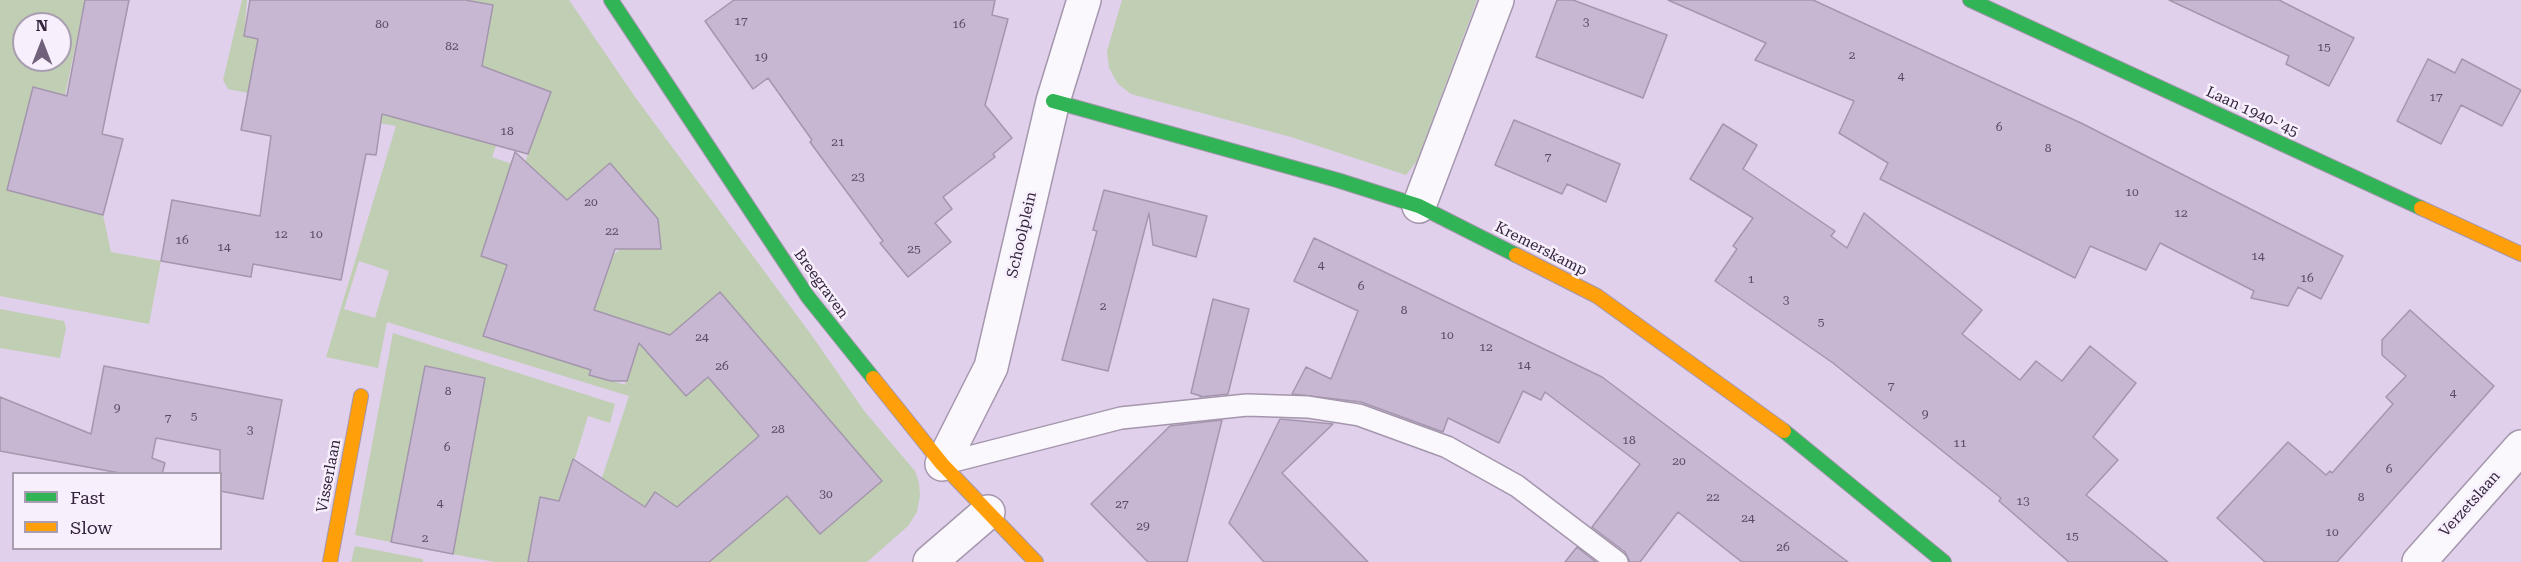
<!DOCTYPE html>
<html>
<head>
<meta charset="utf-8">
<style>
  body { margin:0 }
  #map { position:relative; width:2521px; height:562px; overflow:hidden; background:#e0d0eb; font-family:"Roboto Serif",serif }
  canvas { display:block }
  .legend { position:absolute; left:12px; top:472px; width:210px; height:78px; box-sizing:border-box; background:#f7effc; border:2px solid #a99eb0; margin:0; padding:8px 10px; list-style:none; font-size:18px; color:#35253e }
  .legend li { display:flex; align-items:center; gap:12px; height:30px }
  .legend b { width:30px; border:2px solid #a99eb0 }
  .north { position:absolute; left:12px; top:12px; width:60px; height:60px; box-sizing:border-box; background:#f7effc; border:2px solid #a99eb0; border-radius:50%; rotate:0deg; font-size:16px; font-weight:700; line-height:24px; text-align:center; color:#35253e }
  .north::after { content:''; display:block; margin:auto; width:21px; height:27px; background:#71617b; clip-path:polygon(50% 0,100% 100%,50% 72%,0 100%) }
</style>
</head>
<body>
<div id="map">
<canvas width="2521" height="562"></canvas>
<ul class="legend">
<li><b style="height:8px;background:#30b455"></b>Fast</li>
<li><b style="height:8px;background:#ff9f0a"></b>Slow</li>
</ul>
<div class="north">N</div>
</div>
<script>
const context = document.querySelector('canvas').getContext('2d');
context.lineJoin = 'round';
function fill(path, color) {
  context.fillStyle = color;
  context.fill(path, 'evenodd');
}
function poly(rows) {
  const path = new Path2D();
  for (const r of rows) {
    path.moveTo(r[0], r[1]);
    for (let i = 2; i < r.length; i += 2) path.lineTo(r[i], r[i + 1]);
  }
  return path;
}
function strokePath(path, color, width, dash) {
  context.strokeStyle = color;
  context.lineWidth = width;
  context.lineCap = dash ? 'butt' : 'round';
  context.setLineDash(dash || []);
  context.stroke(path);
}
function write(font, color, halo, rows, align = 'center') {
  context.font = font + ' "Roboto Serif",serif';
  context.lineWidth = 5;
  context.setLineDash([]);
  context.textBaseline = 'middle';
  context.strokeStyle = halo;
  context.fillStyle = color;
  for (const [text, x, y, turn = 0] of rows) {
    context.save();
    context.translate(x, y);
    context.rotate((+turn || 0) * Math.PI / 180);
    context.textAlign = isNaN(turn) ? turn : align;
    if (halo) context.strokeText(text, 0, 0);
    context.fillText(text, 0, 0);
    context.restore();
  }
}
fill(poly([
  [0,0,85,0,65,95,33,88,7,190,103,215,111,252,161,261,149,324,0,296],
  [24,24,60,24,60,60,24,60],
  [242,0,247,0,244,36,262,39,266,21,327,31,325,49,385,59,384,70,406,73,418,0,448,0,439,55,422,52,403,120,438,129,459,59,483,63,493,5,465,0,569,0,635,97,810,333,865,412,915,471,919,483,920,496,917,512,908,526,867,562,709,562,775,506,755,483,829,419,799,385,751,426,759,436,690,496,717,527,676,562,667,562,644,540,629,555,636,562,589,562,592,541,582,539,587,523,610,530,621,498,598,490,629,396,387,322,378,368,326,357,396,126,379,123,381,104,339,97,336,115,314,110,315,105,291,101,294,81,252,74,248,93,228,89,223,80],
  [511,77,551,92,523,168,492,157,501,132,492,128],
  [610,163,657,218,654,221,659,227,659,241,652,249,643,249,630,241,613,255,607,249,593,272,605,277,587,328,549,316,560,278,555,277,530,351,484,336,509,258,532,266,550,214,557,209,555,204,563,197,567,200],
  [502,192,525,200,504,264,481,256],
  [359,261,389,271,375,318,344,309],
  [720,293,774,356,731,392,714,372,686,396,676,384,682,377,655,347],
  [608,315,644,327,625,385,590,374],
  [760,383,767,392,744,413,736,403],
  [851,445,882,481,820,534,804,515,818,502,804,486],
  [655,492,670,502,644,540,619,522,634,500,645,507],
  [1122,0,1477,0,1417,161,1406,175,1291,137,1131,94,1118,84,1109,68,1107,51],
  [0,309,64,321,66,328,60,358,0,348],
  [393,333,615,404,610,423,588,416,562,501,540,497,530,551,551,556,550,562,495,562,452,554,485,378,425,366,391,542,355,535],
  [355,546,423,559,423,562,351,562]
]), '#c0ceb4');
const building = poly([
  [85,0,129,0,102,134,123,139,103,215,7,190,33,87,67,96,85,0],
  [250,0,465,0,493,5,482,66,551,92,528,154,382,114,376,155,366,154,341,280,253,264,251,277,161,261,172,200,260,216,271,136,241,130,258,39,244,36,250,0],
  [734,0,995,0,992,15,1008,19,985,105,1012,138,993,154,995,157,943,197,952,209,935,223,951,242,908,277,880,243,883,241,810,142,812,140,768,78,753,89,705,21,734,0],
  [1557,0,1573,0,1667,35,1643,98,1536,57,1557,0],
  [1668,0,1813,0,2081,123,2343,256,2321,299,2298,287,2288,306,2251,298,2254,291,2160,243,2146,270,2090,246,2075,278,1880,179,1888,163,1839,133,1854,101,1755,60,1766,43,1668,0],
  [2169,0,2279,0,2354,38,2329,86,2286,64,2289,56,2169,0],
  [2428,59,2455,73,2462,59,2521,90,2502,126,2461,105,2441,144,2397,121,2428,59],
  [1514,120,1620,164,1606,202,1567,184,1562,194,1495,165,1514,120],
  [1723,124,1757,145,1743,169,1835,231,1831,236,1847,248,1864,213,1982,310,1962,334,2020,380,2036,361,2062,381,2090,346,2136,383,2093,437,2118,460,2086,495,2168,562,2069,562,1999,501,2001,498,1833,363,1715,281,1737,249,1733,246,1753,218,1690,179,1723,124],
  [515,152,567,200,610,163,658,219,661,249,615,249,594,310,670,335,720,292,882,481,820,534,787,496,709,562,528,562,540,497,559,501,573,459,645,507,655,492,677,507,759,436,708,377,686,396,639,343,627,381,611,381,589,375,591,370,483,336,507,265,481,256,515,152],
  [1104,190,1207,216,1196,257,1153,245,1149,213,1108,371,1062,360,1097,231,1093,230,1104,190],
  [1314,238,1602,377,1848,562,1742,562,1678,512,1640,562,1630,562,1625,552,1592,527,1640,464,1545,392,1541,400,1523,391,1499,443,1448,418,1443,432,1361,402,1292,394,1306,367,1331,379,1358,311,1294,281,1314,238],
  [1213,299,1249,309,1228,394,1200,397,1201,396,1191,393,1213,299],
  [2410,310,2494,386,2337,562,2265,562,2217,518,2288,442,2326,475,2330,471,2332,473,2393,404,2386,397,2406,376,2382,355,2382,340,2410,310],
  [104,366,282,400,263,499,220,491,220,450,156,438,152,458,165,463,162,474,125,474,0,451,0,397,91,434,104,366],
  [425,366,485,378,453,554,391,542,425,366],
  [1280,419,1333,424,1282,473,1368,562,1264,562,1229,523,1280,419],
  [1222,420,1187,562,1148,562,1091,504,1170,426,1222,420],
  [1577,547,1596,562,1565,562,1577,547]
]);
fill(building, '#c8b7d3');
strokePath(building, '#a496ac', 1.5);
const lane = poly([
  [942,464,1121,418,1247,405,1308,407,1359,415,1447,447,1517,486,1617,562]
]);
const street = poly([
  [1419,206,1497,0],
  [942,464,991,367,1053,101,1084,0],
  [930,562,988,512],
  [2419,562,2521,447]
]);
const fast = poly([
  [611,0,808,297,873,378],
  [1970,0,2421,208],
  [1053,101,1337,180,1419,206,1516,255],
  [1784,431,1944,562]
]);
const slow = poly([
  [2421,208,2521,254],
  [1516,255,1597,296,1784,431],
  [873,378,942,464,1036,562],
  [330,562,361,396]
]);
strokePath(lane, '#a496ad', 24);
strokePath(street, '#a496ad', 36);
strokePath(fast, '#a496ad', 16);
strokePath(slow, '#a496ad', 16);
strokePath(lane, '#faf8fc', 21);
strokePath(street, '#faf8fc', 33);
strokePath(fast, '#30b455', 14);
strokePath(slow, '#ff9f0a', 14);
write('12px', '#5a4a63', null, [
  ["17",741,21],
  ["3",1586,22],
  ["80",382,24],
  ["16",959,24],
  ["82",452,46],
  ["15",2324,47],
  ["2",1852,55],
  ["19",761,57],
  ["4",1901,76],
  ["17",2436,97],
  ["6",1999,127],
  ["18",507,131],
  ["21",838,142],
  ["8",2048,148],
  ["7",1548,157],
  ["23",858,177],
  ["10",2132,192],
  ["20",591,202],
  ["12",2181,213],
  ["22",612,231],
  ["12",281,234],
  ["10",316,234],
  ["16",182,240],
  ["14",224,247],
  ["25",914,249],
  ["14",2258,256],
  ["4",1321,265],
  ["16",2307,278],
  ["1",1751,279],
  ["6",1361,286],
  ["3",1786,300],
  ["2",1103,306],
  ["8",1404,310],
  ["5",1821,322],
  ["10",1447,335],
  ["24",702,337],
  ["12",1486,347],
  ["14",1524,365],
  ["26",722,366],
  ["7",1891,386],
  ["8",448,391],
  ["4",2453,393],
  ["9",117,408],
  ["9",1925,414],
  ["5",194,416],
  ["7",168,418],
  ["28",778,429],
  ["3",250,430],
  ["18",1629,440],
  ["11",1960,443],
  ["6",447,447],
  ["20",1679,461],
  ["6",2389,469],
  ["30",826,494],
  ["22",1713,497],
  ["8",2361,497],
  ["13",2023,501],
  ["4",440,503],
  ["27",1122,504],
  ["24",1748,518],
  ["29",1143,526],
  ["10",2332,532],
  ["15",2072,536],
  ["2",425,538],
  ["26",1783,547]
]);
write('15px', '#35253e', '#f7effc', [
  ["Laan 1940-'45",2252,112,25],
  ["Schoolplein",1022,235,-77],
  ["Kremerskamp",1541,249,27],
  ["Breegraven",821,284,54],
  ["Visserlaan",329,476,-79],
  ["Verzetslaan",2470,504,-48]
]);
</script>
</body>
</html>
